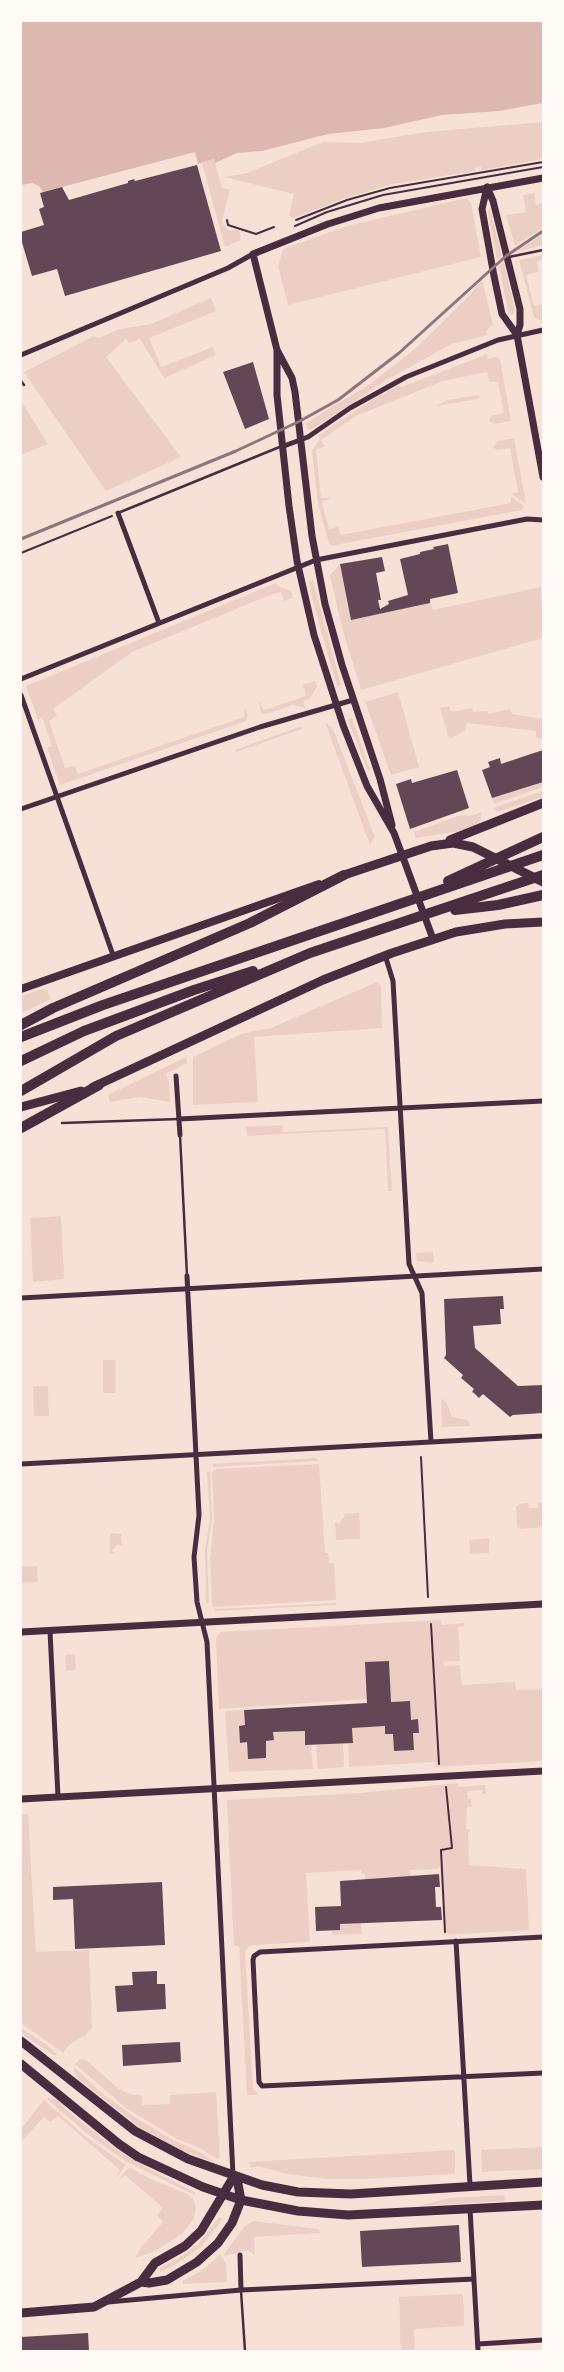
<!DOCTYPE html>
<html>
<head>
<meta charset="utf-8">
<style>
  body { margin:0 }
  #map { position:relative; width:564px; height:2372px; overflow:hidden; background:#f7e1d7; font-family:Roboto,sans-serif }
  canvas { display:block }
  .frame { position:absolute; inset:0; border:22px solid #fffaf5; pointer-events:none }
</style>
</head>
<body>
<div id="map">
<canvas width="564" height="2372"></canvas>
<div class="frame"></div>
</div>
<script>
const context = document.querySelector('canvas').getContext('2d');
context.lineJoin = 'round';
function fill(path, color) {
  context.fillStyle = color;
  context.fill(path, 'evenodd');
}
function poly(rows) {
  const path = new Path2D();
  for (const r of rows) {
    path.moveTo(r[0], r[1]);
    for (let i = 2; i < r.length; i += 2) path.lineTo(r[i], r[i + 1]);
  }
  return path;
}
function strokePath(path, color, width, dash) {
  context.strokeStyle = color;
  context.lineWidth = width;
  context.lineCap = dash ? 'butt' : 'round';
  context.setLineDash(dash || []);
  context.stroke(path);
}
fill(poly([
  [543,122,543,159,482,170,481,167,475,168,476,171,393,184,346,198,293,218,289,215,294,194,224,177,247,173,323,142,360,143,426,132],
  [214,159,222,188,230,189,222,221,223,224,229,231,239,229,241,240,225,247,202,163],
  [534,193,536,205,543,203,543,228,515,246,506,215,526,212,523,195],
  [467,198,471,203,481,257,288,305,278,267,283,249,347,226],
  [490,209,502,256,497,259,488,212],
  [543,234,543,245,516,252],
  [543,255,543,260,537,261,538,272,526,275,534,306,543,304,543,320,540,320,534,317,519,260],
  [504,262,515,310,512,315,508,311,499,266],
  [482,280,493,325,486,331,488,335,451,344,385,381,314,428,311,430,307,428,306,423,370,384,416,348,467,298],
  [211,298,216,311,149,338,161,367,213,347,216,355,164,378,140,339,129,343,126,339,106,357,181,457,106,491,24,372,94,336,99,338,119,329,151,324],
  [487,354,488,359,496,357,500,359,511,421,495,424,489,421,491,416,504,413,498,382,489,382,487,372,443,381,356,416,321,440,325,447,316,449,321,498,331,498,322,502,329,529,338,527,341,535,511,503,510,496,524,506,522,510,330,546,318,504,312,450,320,439,319,435,373,399,400,385,402,387],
  [477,395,480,396,478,399,436,406,448,400],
  [21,401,48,444,21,455],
  [514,438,526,504,512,494,518,492,510,448,497,450,493,447,498,441],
  [340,564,351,620,430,603,433,610,541,587,543,638,361,690,342,628,330,575],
  [313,580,341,685,337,687,312,598,309,581],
  [276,583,278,586,291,591,293,598,284,601,281,592,270,595,132,652,53,709,57,716,49,721,65,768,75,766,78,774,244,717,244,707,248,715,246,721,60,785,47,748,52,746,42,717,38,720,26,686],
  [315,681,317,686,310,699,303,701,306,709,293,705,266,714,261,713,259,701,264,710,306,696,303,685],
  [398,692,419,767,391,775,365,702],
  [449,706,451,712,472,708,473,712,487,711,489,714,510,709,512,714,543,719,543,740,536,737,536,731,467,723,465,731,449,739,440,708],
  [352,718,370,770,368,771,348,720],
  [325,722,333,729,375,837,370,845],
  [302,726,302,729,236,752,235,750],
  [543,782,543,787,494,804,492,798],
  [543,791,543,797,497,812,493,808],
  [482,812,480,823,466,830,416,838,414,832,461,815,471,816],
  [377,982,381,986,382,1028,254,1037,258,1102,193,1105,193,1057,241,1034,271,1028],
  [43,989,47,990,51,999,21,1013,21,996],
  [186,1057,187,1063,166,1074,169,1083,170,1102,139,1097,110,1102,108,1095],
  [282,1125,283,1132,388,1127,392,1191,388,1191,385,1129,247,1136,246,1127],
  [61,1216,64,1279,33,1282,30,1218],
  [433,1252,434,1263,417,1261,416,1253],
  [103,1360,114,1360,115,1362,115,1393,105,1393,103,1391],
  [33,1386,48,1386,49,1416,34,1416],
  [441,1399,446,1401,452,1417,468,1420,470,1426,442,1427],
  [316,1458,318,1460,316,1461,213,1467,213,1464],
  [319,1464,325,1553,328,1553,329,1563,334,1563,336,1600,214,1607,212,1605,210,1559,214,1521,212,1472,216,1469],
  [207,1472,210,1472,212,1519,207,1550,209,1603,206,1603,205,1550,210,1519],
  [528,1503,529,1508,538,1508,538,1503,543,1503,543,1527,521,1529,517,1527,516,1507,519,1504],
  [359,1513,360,1539,336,1540,335,1522,339,1524,345,1516,343,1514],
  [110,1533,121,1534,122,1546,118,1544,112,1550,114,1553,110,1553],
  [489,1538,489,1553,470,1554,469,1540],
  [37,1566,38,1582,21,1583,21,1567],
  [336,1603,336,1605,215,1611,215,1609],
  [441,1620,442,1625,464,1623,464,1626,458,1627,460,1661,443,1662,444,1666,460,1665,462,1685,512,1682,515,1682,516,1690,543,1689,543,1761,436,1767,435,1762,349,1767,348,1743,353,1743,352,1728,385,1726,385,1734,419,1733,418,1720,411,1720,410,1701,391,1702,389,1661,367,1699,219,1709,216,1638,221,1632],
  [75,1654,76,1670,66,1671,65,1655],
  [244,1710,245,1725,239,1726,240,1742,247,1742,248,1759,266,1758,266,1741,273,1740,273,1732,305,1731,305,1745,311,1745,313,1769,229,1772,225,1711],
  [343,1743,344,1767,318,1769,316,1745],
  [458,1783,458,1787,485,1785,486,1794,482,1794,482,1790,467,1791,468,1799,471,1799,472,1807,467,1807,466,1824,467,1829,471,1830,468,1833,469,1865,526,1869,529,1930,444,1935,440,1866,438,1869,410,1870,411,1877,365,1880,365,1873,362,1873,361,1870,306,1873,310,1942,255,1945,249,1946,245,1952,253,2089,259,2095,247,2095,239,1946,234,1946,227,1800,361,1793],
  [28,1814,36,1952,89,1950,92,2027,86,2035,70,2044,63,2053,21,2023,21,1815],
  [361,1923,362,1934,332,1935,332,1930,340,1930,340,1924],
  [21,2028,47,2045,59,2056,53,2055,21,2033],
  [80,2059,86,2060,119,2089,130,2094,142,2096,142,2105,170,2104,170,2095,216,2092,220,2158,217,2159,200,2148,177,2139,126,2108,75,2064],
  [74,2067,104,2095,136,2118,169,2138,200,2152,214,2162,180,2150,138,2126,80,2080,75,2075],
  [49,2098,56,2099,75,2117,113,2147,144,2166,196,2193,194,2195,125,2161,89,2135,47,2099],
  [44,2100,86,2137,126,2165,115,2179,120,2170,58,2116,50,2122,44,2117,21,2142,21,2129],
  [543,2147,543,2169,482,2172,481,2150],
  [455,2150,455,2174,365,2179,326,2179,287,2174,258,2166,251,2168,248,2162],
  [129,2167,149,2178,187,2194,194,2200,196,2209,193,2220,182,2234,153,2252,135,2258,139,2250,163,2222,157,2215,163,2208,125,2175,118,2181],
  [504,2195,505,2201,418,2206,450,2198],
  [219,2217,223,2219,202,2246,178,2263,160,2272,160,2268,185,2254,199,2243],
  [253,2221,318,2229,321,2233,254,2237,255,2255,248,2250,225,2256,224,2254,244,2227],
  [220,2254,226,2263,227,2282,183,2284,183,2281,204,2269],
  [463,2294,464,2326,414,2329,415,2351,401,2351,399,2297]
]), '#ebcfc5');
fill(poly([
  [21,21,543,21,543,103,499,111,442,115,384,128,328,134,262,151,237,153,215,163,214,159,198,164,195,152,43,192,39,186,32,183,21,185]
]), '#dcb8b0');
fill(poly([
  [197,165,221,251,65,296,57,269,32,276,21,239,21,232,44,225,39,209,44,207,40,193,62,187,69,200,128,183,128,181,134,179,135,181],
  [253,362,269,419,245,429,223,372],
  [448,544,458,593,430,599,430,603,351,620,340,564,382,557,385,571,376,573,381,600,378,600,380,609,389,604,388,601,408,595,400,559,420,554,420,552,434,549,433,547],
  [543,750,543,782,492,798,482,770,490,767,488,762,500,758,501,764],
  [457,770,469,808,410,829,396,784,411,779,412,783],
  [503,1296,504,1309,500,1309,501,1324,473,1326,475,1348,518,1386,543,1385,543,1413,513,1415,510,1417,483,1394,479,1398,474,1393,472,1392,474,1389,461,1378,463,1375,444,1358,446,1355,444,1299],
  [389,1661,391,1702,410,1701,411,1720,418,1719,419,1733,413,1733,414,1750,394,1751,393,1734,385,1734,385,1726,352,1728,353,1743,305,1745,305,1731,273,1732,274,1740,266,1741,266,1758,248,1759,247,1742,240,1743,239,1726,245,1725,244,1710,367,1703,365,1662],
  [439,1874,440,1887,435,1887,436,1907,441,1907,442,1920,340,1924,340,1930,316,1931,315,1907,341,1906,340,1881],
  [162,1882,165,1945,75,1949,73,1899,53,1900,53,1887],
  [157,1971,157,1984,165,1984,166,2009,117,2012,115,1986,133,1985,132,1972],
  [180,2042,181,2062,123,2066,122,2045],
  [459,2225,461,2262,362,2267,360,2231],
  [88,2333,89,2351,21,2351,21,2337]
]), '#644757');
strokePath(poly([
  [227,220,228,225,256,234,274,227],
  [296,220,347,200,390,188,543,162],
  [295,226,327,212,383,195,543,167],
  [21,553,112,516],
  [421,1457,428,1597],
  [431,1624,439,1764],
  [445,1932,441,1850,452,1848,446,1787]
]), '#4a2c40', 2);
strokePath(poly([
  [509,257,543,250],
  [21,381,24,385],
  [118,513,282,446],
  [62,1123,179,1119],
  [180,1135,187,1276],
  [241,2291,245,2351]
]), '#4a2c40', 2.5);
strokePath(poly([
  [21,355,228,268,253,254],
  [284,446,308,437,350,408,406,377,498,340,543,330],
  [118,513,159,623],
  [21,679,316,560,527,519,543,520],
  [21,695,113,955],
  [21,809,260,727,353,700],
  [385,955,393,981,409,1264,422,1293,431,1442],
  [176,1076,180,1135],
  [179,1119,543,1101],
  [187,1276,199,1515,194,1557,197,1602,207,1642,233,2175],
  [21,1298,543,1269],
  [21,1464,543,1436],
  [50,1631,58,1797],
  [543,1937,260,1952,254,1956,253,1960,259,2082,262,2086,543,2073],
  [456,1941,470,2185],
  [470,2209,478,2351],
  [240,2255,241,2290],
  [108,2302,241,2290,474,2279],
  [478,2344,543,2340]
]), '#4a2c40', 5);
strokePath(poly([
  [487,187,493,201,520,309,520,325,517,335,543,477],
  [487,187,482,209,494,276,502,314,517,335],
  [277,350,292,378,295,392,312,536,325,604,342,665,380,779,392,825],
  [433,939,394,833,367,786,343,725,314,635,297,561,289,506,277,395,277,350,253,254,328,224,379,208,543,178],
  [21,1632,543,1604],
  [21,1799,543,1771]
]), '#4a2c40', 7);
strokePath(poly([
  [21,989,319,884]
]), '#4a2c40', 8);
strokePath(poly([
  [450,840,543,803],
  [344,875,431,846,453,843,473,847,543,882],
  [93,1087,323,980,392,953,456,932,505,924,543,922],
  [21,1107,81,1091],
  [21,2041,135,2131,188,2159,262,2185,298,2192,351,2194,543,2182],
  [21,2064,119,2144,138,2157,203,2187,241,2200,298,2211,348,2215,543,2205],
  [141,2282,149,2283,167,2280,197,2262,218,2243,232,2223,241,2200,238,2184,234,2176],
  [21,2313,94,2307,141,2282,155,2263,185,2246,201,2231,234,2176]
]), '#4a2c40', 9);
strokePath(poly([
  [448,881,543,837],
  [455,910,498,905,543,895],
  [21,1025,53,1008,250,923,344,875],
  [21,1037,103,1005,543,855],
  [21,1061,84,1031,194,990,253,971],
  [21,1091,116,1036,310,953,543,875],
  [21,1128,99,1085]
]), '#4a2c40', 10);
strokePath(poly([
  [21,539,236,451,300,421,338,400,399,353,506,256,543,231]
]), '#8f747c', 3);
</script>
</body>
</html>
